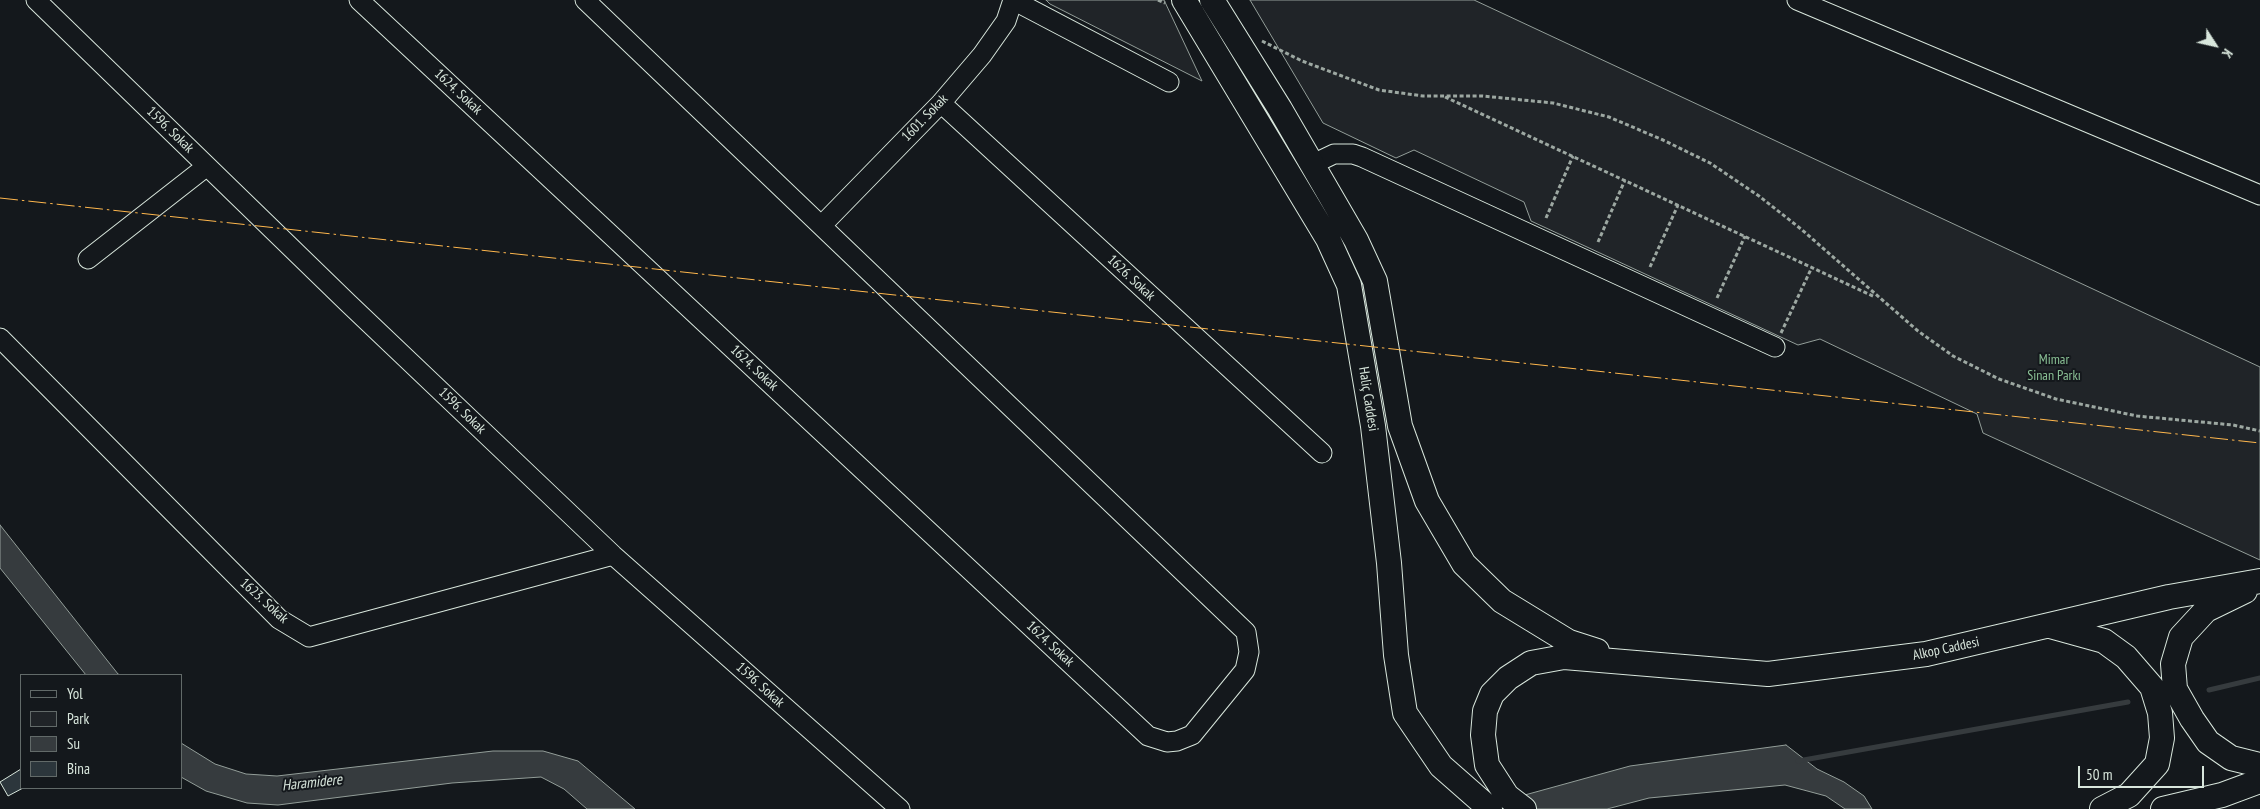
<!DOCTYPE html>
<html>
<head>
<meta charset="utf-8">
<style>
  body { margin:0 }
  #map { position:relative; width:2260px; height:809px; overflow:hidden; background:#14181c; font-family:"PT Sans Narrow",sans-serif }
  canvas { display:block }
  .legend { position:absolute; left:20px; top:674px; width:162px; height:115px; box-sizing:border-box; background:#14181c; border:1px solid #626a69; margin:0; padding:6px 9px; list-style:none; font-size:15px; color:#d8e6dc }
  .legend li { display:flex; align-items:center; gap:10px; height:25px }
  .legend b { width:25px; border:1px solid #626a69 }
  .north { position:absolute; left:2190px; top:20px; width:50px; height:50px; -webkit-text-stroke:4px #14181c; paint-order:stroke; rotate:125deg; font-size:14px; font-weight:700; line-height:20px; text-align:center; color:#d8e6dc }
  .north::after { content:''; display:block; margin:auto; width:18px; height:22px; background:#d8e6dc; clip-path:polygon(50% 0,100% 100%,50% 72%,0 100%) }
  .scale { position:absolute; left:2078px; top:766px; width:126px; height:22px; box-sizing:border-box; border:2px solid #d8e6dc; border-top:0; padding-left:6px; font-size:15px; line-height:18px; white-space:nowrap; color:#d8e6dc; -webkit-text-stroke:4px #14181c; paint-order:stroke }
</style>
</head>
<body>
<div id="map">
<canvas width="2260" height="809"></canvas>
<ul class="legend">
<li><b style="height:6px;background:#14181c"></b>Yol</li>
<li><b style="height:14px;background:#202428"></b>Park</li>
<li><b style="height:14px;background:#363b3e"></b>Su</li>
<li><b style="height:14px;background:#2c363c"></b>Bina</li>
</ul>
<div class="north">K</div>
<div class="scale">50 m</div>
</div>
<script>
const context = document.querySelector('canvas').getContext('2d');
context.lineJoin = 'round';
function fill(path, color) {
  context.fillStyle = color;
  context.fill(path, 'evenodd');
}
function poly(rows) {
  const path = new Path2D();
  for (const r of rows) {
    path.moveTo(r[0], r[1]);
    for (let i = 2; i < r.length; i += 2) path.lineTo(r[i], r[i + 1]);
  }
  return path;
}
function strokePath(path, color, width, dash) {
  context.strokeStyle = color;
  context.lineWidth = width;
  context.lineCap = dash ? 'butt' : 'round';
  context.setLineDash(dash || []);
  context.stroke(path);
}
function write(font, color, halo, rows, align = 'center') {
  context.font = font + ' "PT Sans Narrow",sans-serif';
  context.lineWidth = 4;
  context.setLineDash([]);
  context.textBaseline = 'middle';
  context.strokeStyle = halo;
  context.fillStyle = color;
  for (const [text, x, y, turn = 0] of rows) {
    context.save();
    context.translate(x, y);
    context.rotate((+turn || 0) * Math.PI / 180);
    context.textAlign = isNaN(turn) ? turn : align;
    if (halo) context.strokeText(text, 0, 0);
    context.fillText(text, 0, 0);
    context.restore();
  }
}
const green = poly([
  [1046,0,1164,0,1202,81,1050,4,1046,0],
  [1250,0,1474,0,2260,367,2260,560,1983,433,1977,414,1820,339,1798,345,1531,221,1524,202,1414,150,1396,158,1323,123,1250,0]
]);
fill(green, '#202428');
strokePath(green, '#939e99', 1);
const water = poly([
  [0,525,118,674,120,675,86,675,0,568,0,525],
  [181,743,215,764,246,774,277,776,493,751,543,751,578,761,635,809,587,809,564,789,541,777,452,783,278,805,247,803,206,791,181,777,181,743],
  [1786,745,1817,769,1844,782,1864,796,1872,809,1845,809,1826,796,1785,785,1649,798,1607,809,1474,809,1630,766,1786,745]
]);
fill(water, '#363b3e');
strokePath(water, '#939e99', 1);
strokePath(poly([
  [2209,690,2260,678],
  [1798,761,2128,702]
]), '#363b3e', 5);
const building = poly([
  [21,769,23,788,8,796,0,782,21,769]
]);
fill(building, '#2c363c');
strokePath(building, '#d8e6dc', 1);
const minor = poly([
  [36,0,348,303,613,555,900,809],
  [359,0,1148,736,1167,742,1177,741,1192,735,1245,670,1249,652,1246,632,585,0],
  [1013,0,1169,82],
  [1797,0,2260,195],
  [941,103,1322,453],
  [1313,164,1334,154,1353,154,1362,157,1775,347],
  [822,225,941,103,982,55,1006,21,1013,0],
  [88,259,207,166],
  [0,338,279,619,309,637,613,555]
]);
const major = poly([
  [1184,0,1328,239,1349,285,1373,426,1389,563,1396,655,1405,713,1441,766,1490,809],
  [1212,0,1280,109,1356,240,1375,281,1400,426,1427,501,1464,564,1502,601,1569,642,1597,651],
  [2245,591,2206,610,2181,637,2173,664,2175,689,2192,719,2208,742,2231,758,2260,765],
  [2050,626,2104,641,2126,657,2152,687,2160,713,2162,738,2157,764,2129,795,2102,809],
  [1524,809,1507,796,1487,765,1483,735,1485,711,1492,694,1508,678,1531,663,1564,657,1768,674,1926,654,2169,597,2260,581],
  [2163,809,2222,795,2260,781]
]);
strokePath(minor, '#d8e6dc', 21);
strokePath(major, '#d8e6dc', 26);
strokePath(poly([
  [1158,0,1165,3],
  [1262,41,1302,61,1379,90,1423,96,1483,96,1553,103,1609,117,1663,140,1710,163,1759,196,1801,229,1918,331,1953,356,1999,379,2056,399,2137,416,2233,425,2260,431],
  [1445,97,1875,297],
  [1546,218,1573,156],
  [1598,242,1625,180],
  [1650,267,1678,205],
  [1717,298,1745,236],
  [1781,333,1812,267]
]), '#9da8a2', 3, [4, 2.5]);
strokePath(minor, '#14181c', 19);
strokePath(major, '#14181c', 24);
strokePath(poly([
  [0,198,2260,443]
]), '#ffb74d', 1, [18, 4, 2.5, 4]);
write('14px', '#d8e6dc', '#14181c', [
  ["1624. Sokak",458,92,43],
  ["1601. Sokak",925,118,-46],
  ["1596. Sokak",170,130,44],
  ["1626. Sokak",1131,278,43],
  ["1624. Sokak",754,368,43],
  ["Haliç Caddesi",1368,399,81],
  ["1596. Sokak",462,411,44],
  ["1623. Sokak",264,601,42],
  ["1624. Sokak",1050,644,43],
  ["Alkop Caddesi",1946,649,-12],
  ["1596. Sokak",760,685,42]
]);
write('14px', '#8ac095', '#14181c', [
  ["Mimar",2054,360],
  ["Sinan Parkı",2054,376]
]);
write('italic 15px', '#d8e6dc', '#14181c', [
  ["Haramidere",312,783,-6]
]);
</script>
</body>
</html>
